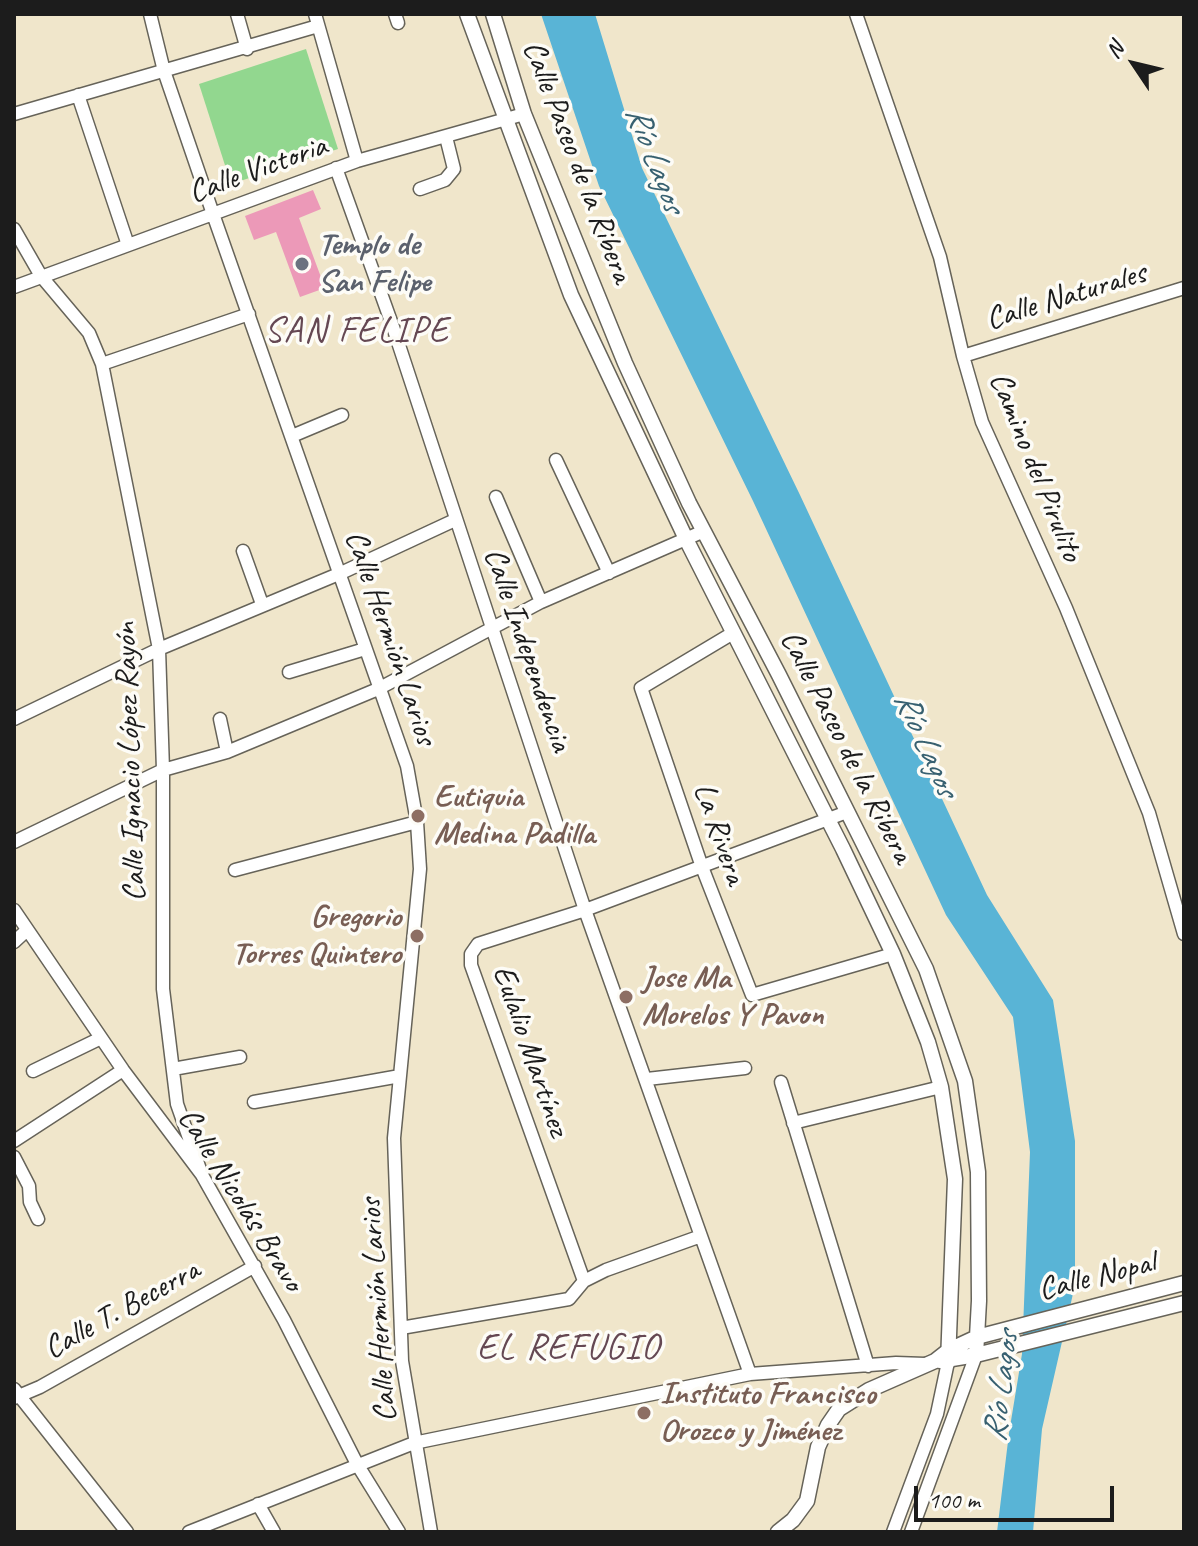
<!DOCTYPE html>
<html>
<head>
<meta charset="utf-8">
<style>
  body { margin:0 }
  #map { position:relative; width:1198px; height:1546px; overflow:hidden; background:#f0e6cb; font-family:Caveat,sans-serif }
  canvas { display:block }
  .frame { position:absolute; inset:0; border:16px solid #1c1c1c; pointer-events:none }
  .north { position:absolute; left:1094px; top:24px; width:80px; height:80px; -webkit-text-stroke:6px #fdfcf7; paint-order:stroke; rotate:305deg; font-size:22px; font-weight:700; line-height:32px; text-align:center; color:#1c1c1c }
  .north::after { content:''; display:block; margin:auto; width:28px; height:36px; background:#1c1c1c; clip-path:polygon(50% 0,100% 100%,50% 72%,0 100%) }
  .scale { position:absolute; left:914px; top:1486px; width:200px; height:36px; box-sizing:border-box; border:4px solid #1c1c1c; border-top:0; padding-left:10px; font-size:24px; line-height:28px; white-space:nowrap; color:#1c1c1c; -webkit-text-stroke:6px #fdfcf7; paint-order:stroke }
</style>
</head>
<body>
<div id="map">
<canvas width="1198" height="1546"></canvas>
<div class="frame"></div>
<div class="north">N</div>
<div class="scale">100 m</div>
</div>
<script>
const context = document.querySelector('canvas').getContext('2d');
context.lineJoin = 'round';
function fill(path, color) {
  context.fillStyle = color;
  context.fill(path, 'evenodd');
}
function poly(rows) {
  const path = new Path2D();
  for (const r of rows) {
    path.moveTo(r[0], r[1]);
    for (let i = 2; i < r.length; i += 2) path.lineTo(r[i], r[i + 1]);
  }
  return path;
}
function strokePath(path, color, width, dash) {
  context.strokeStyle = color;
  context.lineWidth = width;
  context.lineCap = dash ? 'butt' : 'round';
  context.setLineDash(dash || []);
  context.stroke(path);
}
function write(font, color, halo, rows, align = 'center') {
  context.font = font + ' Caveat,sans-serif';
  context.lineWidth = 7;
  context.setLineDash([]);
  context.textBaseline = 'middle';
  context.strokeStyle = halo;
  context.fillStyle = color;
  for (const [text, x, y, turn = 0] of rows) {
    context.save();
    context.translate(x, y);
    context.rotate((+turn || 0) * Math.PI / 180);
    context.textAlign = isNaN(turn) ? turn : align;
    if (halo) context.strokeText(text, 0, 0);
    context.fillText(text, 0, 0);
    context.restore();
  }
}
fill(poly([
  [306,49,338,149,231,184,199,84]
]), '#92d78f');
fill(poly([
  [541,14,595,14,642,168,800,495,987,895,1053,1000,1075,1141,1075,1285,1042,1429,1033,1532,997,1532,1009,1433,1022,1354,1030,1152,1013,1017,946,915,753,501,599,186]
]), '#59b4d6');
fill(poly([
  [313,190,321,209,299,218,325,288,300,297,276,232,254,240,245,216]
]), '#ec99b8');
const minor = poly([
  [150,14,164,71,213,214,407,766,417,822,420,869,394,1138,402,1361,431,1532],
  [237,14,247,49],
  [315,14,357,161],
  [395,14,398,23],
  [856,14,940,257,963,356,982,422,1066,608,1149,813,1184,934],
  [78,95,128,245],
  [14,114,318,26],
  [336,168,393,327,585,910,750,1374],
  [420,189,445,180,454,169,446,137],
  [14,229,41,276,89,333,102,364,159,649,163,770,163,989,177,1104,202,1175],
  [14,287,357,161,524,114],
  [963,356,1184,288],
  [102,364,249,314],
  [292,436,342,415],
  [556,460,609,573],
  [496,497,541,602],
  [243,551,262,604],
  [733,633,641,688,702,867,752,995,893,954],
  [289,672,365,649],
  [14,719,159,649,341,573,455,520],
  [220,719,227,752],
  [14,842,163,770,227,752,378,689,541,602,704,531],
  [235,870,417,822],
  [14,910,123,1070,202,1175,284,1320,357,1464,399,1532],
  [14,942,27,930],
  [173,1069,240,1057],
  [33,1071,101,1038],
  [647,1079,745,1068],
  [781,1082,868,1366],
  [254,1102,400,1076],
  [793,1123,941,1087],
  [14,1141,123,1070],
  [14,1157,29,1186,30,1202,38,1219],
  [584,1281,471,965,471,954,478,944,585,910,847,812],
  [401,1328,569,1299,584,1281,606,1270,701,1236],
  [14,1389,127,1532],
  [14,1398,40,1387,255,1266],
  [258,1504,274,1532],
  [189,1532,414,1443,750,1374,896,1363,925,1364],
  [893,1532,937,1414,948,1362],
  [911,1532,976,1355]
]);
const tertiary = poly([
  [467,14,571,295,687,541,843,849,893,954,928,1042,941,1087,955,1179,948,1362],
  [493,14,524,114,625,363,689,503,779,675,926,969,965,1081,978,1172,979,1301,976,1355],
  [940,1361,976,1355,1184,1303],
  [778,1532,793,1520,807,1501,818,1447,828,1425,839,1409,869,1390,935,1361,949,1350,977,1337,1184,1283]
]);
strokePath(minor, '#666359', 15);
strokePath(tertiary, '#666359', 17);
strokePath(minor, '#fff', 12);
strokePath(tertiary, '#fff', 14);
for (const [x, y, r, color] of [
  [302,264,8,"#6b7280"],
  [418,816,8,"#8d6e63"],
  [417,936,8,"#8d6e63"],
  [626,997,8,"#8d6e63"],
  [644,1413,8,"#8d6e63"]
]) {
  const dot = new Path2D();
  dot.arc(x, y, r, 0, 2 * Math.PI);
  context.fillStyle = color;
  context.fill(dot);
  strokePath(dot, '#fdfcf7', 3);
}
write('32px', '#1c1c1c', '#fdfcf7', [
  ["Calle Paseo de la Ribera",577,162,69],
  ["Calle Victoria",258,170,-20],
  ["Calle Naturales",1066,297,-17],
  ["Camino del Pirulito",1035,467,68],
  ["Calle Hermión Larios",390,638,71],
  ["Calle Independencia",527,650,71],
  ["Calle Paseo de la Ribera",846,747,63],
  ["Calle Ignacio López Rayón",131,762,-92],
  ["La Rivera",719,834,71],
  ["Eulalio Martínez",530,1051,71],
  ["Calle Nicolás Bravo",240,1200,58],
  ["Calle Nopal",1097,1277,-14],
  ["Calle T. Becerra",122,1310,-29],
  ["Calle Hermión Larios",379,1310,-94]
]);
write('bold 32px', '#5b616d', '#fdfcf7', [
  ["Templo de",318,246],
  ["San Felipe",318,283]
], 'left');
write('bold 32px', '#785e54', '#fdfcf7', [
  ["Eutiquia",434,798],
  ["Medina Padilla",434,835],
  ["Gregorio",401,918,"right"],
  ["Torres Quintero",401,955,"right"],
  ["Jose Ma",642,979],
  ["Morelos Y Pavon",642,1016],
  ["Instituto Francisco",660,1395],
  ["Orozco y Jiménez",660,1432]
], 'left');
write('italic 34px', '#376070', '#fdfcf7', [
  ["Río Lagos",654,159,69],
  ["Río Lagos",925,744,66],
  ["Río Lagos",1002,1387,-83]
]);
context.letterSpacing = '2px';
write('36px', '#654853', '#fdfcf7', [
  ["SAN FELIPE",357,332],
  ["EL REFUGIO",569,1349]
]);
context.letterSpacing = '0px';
</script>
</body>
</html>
